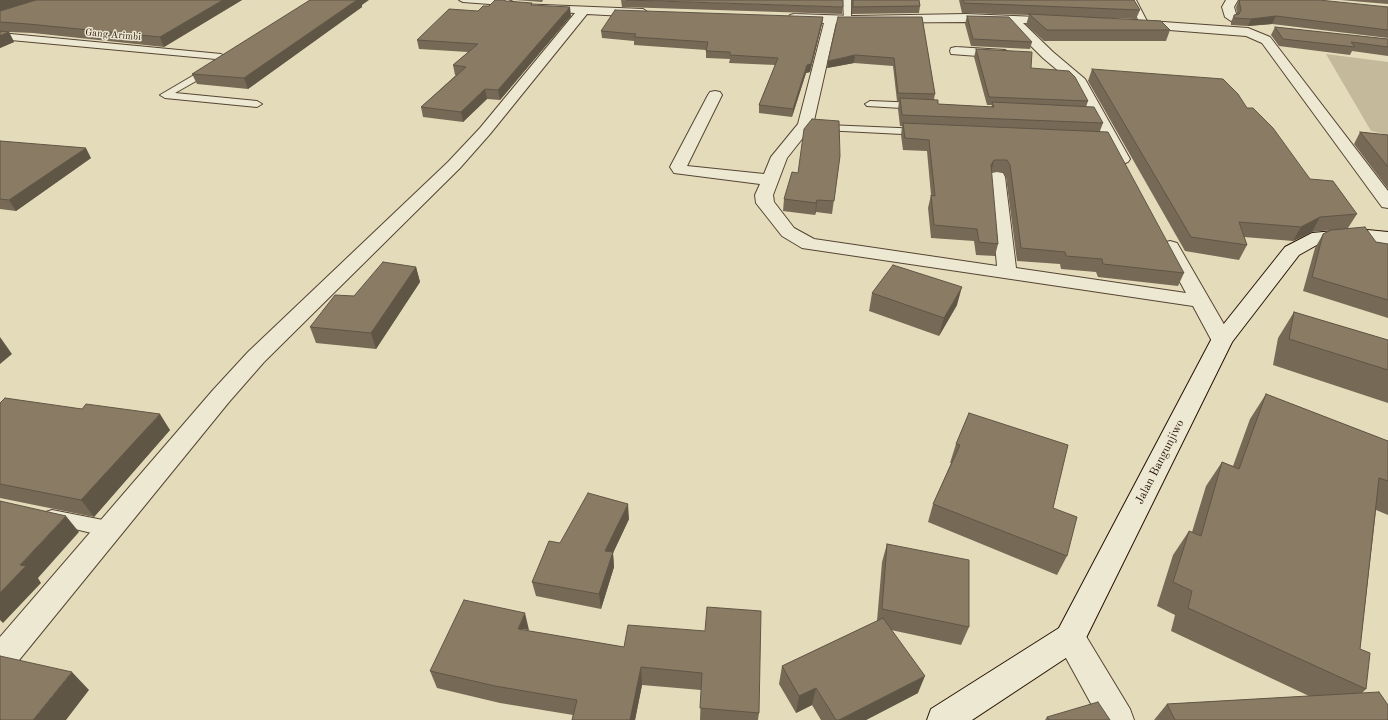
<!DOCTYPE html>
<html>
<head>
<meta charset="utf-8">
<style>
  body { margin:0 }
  canvas { display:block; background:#e4dbba }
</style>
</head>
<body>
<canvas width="1388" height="720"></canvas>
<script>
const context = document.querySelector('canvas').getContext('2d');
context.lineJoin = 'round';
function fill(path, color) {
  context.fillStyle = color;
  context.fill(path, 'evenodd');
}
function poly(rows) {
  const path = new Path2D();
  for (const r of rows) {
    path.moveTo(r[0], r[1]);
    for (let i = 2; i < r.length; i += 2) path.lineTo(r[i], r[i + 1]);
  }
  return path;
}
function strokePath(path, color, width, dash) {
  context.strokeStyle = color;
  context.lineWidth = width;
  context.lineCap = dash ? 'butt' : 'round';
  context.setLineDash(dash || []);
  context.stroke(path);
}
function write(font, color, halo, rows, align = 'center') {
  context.font = font + ' "Old Standard TT",serif';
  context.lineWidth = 3;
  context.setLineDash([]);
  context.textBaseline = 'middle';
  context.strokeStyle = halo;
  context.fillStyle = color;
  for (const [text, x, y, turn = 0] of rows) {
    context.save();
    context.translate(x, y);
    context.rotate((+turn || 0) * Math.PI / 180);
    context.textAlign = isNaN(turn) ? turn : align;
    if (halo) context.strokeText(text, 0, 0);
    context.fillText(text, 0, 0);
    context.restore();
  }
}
fill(poly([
  [1326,54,1388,62,1388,135,1371,131]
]), '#c4b99b');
const service = poly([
  [459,0,494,0,507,3,503,5,463,2,459,0],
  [843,0,851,0,851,22,844,20,843,0],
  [1128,0,1136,0,1149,25,1148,27,1142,27,1128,0],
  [0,33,221,54,227,58,226,64,175,93,257,101,262,104,257,107,165,98,160,95,218,61,216,59,0,39,0,33],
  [870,101,919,103,924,106,919,109,867,106,865,104,870,101],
  [827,125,922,129,927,132,922,135,823,130,822,128,827,125],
  [52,510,108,521,115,524,117,529,115,534,108,537,46,522,43,517,46,512,52,510]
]);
const minor = poly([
  [496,0,508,0,519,4,643,9,649,13,643,17,587,14,490,134,460,168,264,362,229,402,11,670,0,674,0,637,213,390,248,352,448,162,480,128,575,13,519,10,503,7,499,5,496,0],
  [1226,0,1238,0,1234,7,1237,17,1235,20,1231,21,1225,17,1222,7,1226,0],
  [794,14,854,16,966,14,1061,18,1063,21,1057,25,1023,23,1053,52,1085,79,1130,159,1128,162,1122,164,1116,162,1074,84,1043,58,1008,23,966,22,836,23,813,125,787,158,773,195,774,202,794,228,814,239,997,266,989,177,991,173,997,172,1003,173,1005,177,1016,268,1186,293,1161,247,1163,243,1170,241,1177,243,1233,340,1230,345,1222,347,1214,345,1193,306,802,248,782,236,756,203,755,195,760,184,674,173,670,167,708,95,710,92,715,91,720,92,722,95,687,166,764,174,771,157,798,124,824,23,790,21,788,18,790,15,794,14],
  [1135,20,1248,28,1270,37,1388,191,1388,208,1382,207,1262,43,1246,36,1131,27,1129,24,1135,20],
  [956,47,1005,50,1012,54,1005,58,951,54,950,51,951,48,956,47],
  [1070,624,1081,628,1130,709,1134,720,1100,720,1055,638,1059,628,1070,624]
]);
const secondary = poly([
  [1357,229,1388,232,1388,244,1357,239,1322,242,1299,255,1232,342,1081,648,972,720,927,720,931,709,1059,628,1211,340,1285,247,1312,233,1357,229]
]);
strokePath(service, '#564533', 2);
strokePath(minor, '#564533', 2);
strokePath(secondary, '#271306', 2);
fill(service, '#ede8d2');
fill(minor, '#ede8d2');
fill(secondary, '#ede8d2');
fill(poly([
  [0,0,242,0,164,47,33,33,9,32,14,42,0,48],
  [515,0,543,0,542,2],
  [621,0,843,7,842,14,622,7],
  [851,0,919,0,920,6,919,13,852,14],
  [959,0,1134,0,1140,10,1136,19,1104,18,1170,30,1166,41,1044,41,1026,25,1029,15,962,13],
  [1239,0,1388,7,1388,38,1272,24,1248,26,1231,25,1231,22,1234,15,1237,14,1236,7],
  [1340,0,1388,0,1388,4],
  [532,3,532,5,571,16,500,100,487,99,463,122,423,117,421,107,456,75,455,75,453,65,468,52,419,49,417,40,489,6],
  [362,5,362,7,248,89,197,84,192,74],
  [967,16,1032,42,1030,49,971,46,965,24],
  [823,17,822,24,810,72,806,73,792,117,759,113,759,105,775,65,729,63,730,59,706,58,706,50,634,45,634,41,602,38,601,31],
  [922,17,935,94,934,99,938,104,991,107,992,105,987,105,974,57,976,49,1031,68,1088,101,1086,107,1103,123,1100,131,1184,273,1178,286,1098,277,1096,272,1061,269,1060,264,1017,261,1006,177,1003,172,991,172,998,244,995,256,976,255,974,241,931,238,928,208,931,195,927,151,903,150,901,135,902,126,900,126,898,109,899,101,897,101,893,66,854,63,827,68],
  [1275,27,1388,39,1388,56,1352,51,1350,55,1279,46,1271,35],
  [1092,69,1247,108,1310,179,1357,214,1348,228,1376,242,1388,244,1388,318,1303,291,1315,248,1323,234,1331,230,1312,232,1293,241,1244,237,1247,245,1239,260,1185,251,1088,81],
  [1360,132,1388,135,1388,189,1354,144],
  [0,141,91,158,16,211,0,209],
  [840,156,832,214,816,212,815,215,783,211,784,199,798,173],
  [416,267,420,282,376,349,316,343,310,327,354,296],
  [872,293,957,305,939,336,869,311],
  [1294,312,1388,340,1388,403,1273,365,1278,338],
  [1266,394,1388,441,1388,515,1376,510,1360,649,1366,689,1362,693,1388,720,1154,720,1167,704,1309,696,1171,631,1175,615,1157,606,1173,555,1189,531,1192,532,1206,486,1222,462,1233,466,1250,419],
  [0,403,170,430,94,517,0,498],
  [969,413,1053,508,1067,556,1057,575,928,522,933,504,951,463,950,463,956,444],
  [629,519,613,553,614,567,601,609,536,596,532,582,560,543],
  [887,544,969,627,961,645,891,630,918,693,866,720,821,720,812,705,796,713,779,684,782,666,877,621,882,562],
  [529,631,624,647,705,631,759,713,758,720,700,720,701,690,642,685,635,720,572,720,573,715,500,703,437,688,430,671],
  [1047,717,1110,720,1045,720]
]), '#766a56');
fill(poly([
  [0,0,38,0,0,11],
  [223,0,242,0,164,47,160,37],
  [356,0,369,0,362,5,362,7,248,89,244,78],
  [570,7,571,16,500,100,498,90],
  [1276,16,1272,24,1248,26,1251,19],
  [823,17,822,24,810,72,806,73,792,117,793,109],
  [9,32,14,42,0,48,0,36],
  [855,55,854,63,827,68,828,61],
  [485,89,487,99,463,122,461,112],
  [86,148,91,158,16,211,9,200],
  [994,160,991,172,991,165],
  [817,200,816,212,815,215,816,203],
  [1320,217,1312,232,1293,241,1301,227],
  [416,267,420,282,376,349,371,333],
  [962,287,957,305,939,336,944,318],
  [0,337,12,354,0,364],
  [160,414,170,430,94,517,81,500],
  [628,504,629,519,613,553,614,567,601,609,599,594,605,551],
  [66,516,79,532,38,578,41,583,3,623,0,620,0,593,20,565],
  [525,613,529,630,518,629],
  [641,667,642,685,635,720,630,720],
  [72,672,89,690,66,720,33,720],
  [925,676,918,693,866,720,839,720],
  [816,688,812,705,796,713,799,696]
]), '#605646');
const building = poly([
  [36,0,223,0,160,37,28,24,0,22,0,11,36,0],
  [310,0,357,0,244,78,192,74,310,0],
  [495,0,503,0,506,1,532,3,531,5,570,7,498,90,485,89,461,112,421,107,466,67,453,65,478,44,417,40,449,9,478,11,483,6,489,6,495,0],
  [626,0,843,0,843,7,626,0],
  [853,0,919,0,920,6,853,7,853,0],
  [963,0,1134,0,1140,10,964,3,963,0],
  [1239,0,1319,0,1388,7,1388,30,1276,16,1251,19,1234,18,1234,15,1239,14,1241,10,1239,0],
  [615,10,823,17,811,64,807,65,793,109,759,105,778,58,730,55,730,52,706,51,708,42,634,37,636,34,601,31,615,10],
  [1029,14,1161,21,1170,30,1047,30,1029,14],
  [967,16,1009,17,1032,42,973,39,967,16],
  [838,17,922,17,935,94,898,93,894,58,855,55,828,61,838,17],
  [1275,27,1388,39,1388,47,1351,42,1355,47,1283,39,1275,27],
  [0,31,9,32,0,36,0,31],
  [976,49,1032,52,1031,68,1069,71,1075,77,1088,101,989,97,976,49],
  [1092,69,1223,79,1238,94,1247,108,1253,108,1273,128,1310,179,1333,181,1357,214,1320,217,1301,227,1239,222,1247,245,1191,237,1092,69],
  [900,98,938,100,938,104,994,107,992,102,1094,107,1103,123,902,115,900,98],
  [812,119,839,121,840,156,834,201,817,200,816,203,784,199,792,172,798,173,804,129,812,119],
  [903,123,1108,132,1184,273,1103,264,1102,259,1066,256,1065,252,1021,248,1010,165,1007,160,994,160,991,165,998,244,979,242,977,229,934,225,931,195,935,196,929,140,905,138,903,123],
  [1360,132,1388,135,1388,167,1360,132],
  [0,141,86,148,9,200,0,199,0,141],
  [1365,227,1376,242,1388,244,1388,300,1312,277,1323,234,1331,230,1365,227],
  [383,262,416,267,371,333,310,327,335,295,354,296,383,262],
  [893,265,962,287,944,318,872,293,893,265],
  [1294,312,1388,340,1388,370,1289,339,1294,312],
  [1266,394,1388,441,1388,481,1379,478,1360,649,1370,653,1366,689,1188,608,1192,591,1173,582,1189,531,1201,536,1222,462,1239,469,1266,394],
  [5,398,82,409,86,404,160,414,81,500,0,484,0,403,5,398],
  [969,413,1068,445,1053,508,1077,517,1067,556,933,504,960,445,956,444,969,413],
  [588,493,628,504,605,551,613,552,599,594,532,582,549,541,560,543,588,493],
  [0,501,66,516,20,565,26,566,0,593,0,501],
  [887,544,969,560,969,627,882,609,887,544],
  [464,600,525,613,518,629,624,647,628,625,705,631,707,607,761,611,759,713,700,708,702,673,641,667,630,720,572,720,577,700,495,686,430,671,464,600],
  [883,618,925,676,839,720,836,720,816,688,799,696,782,666,883,618],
  [0,656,72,672,33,720,0,720,0,656],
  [1379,692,1388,705,1388,720,1175,720,1167,704,1379,692],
  [1098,702,1110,720,1049,720,1047,717,1098,702]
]);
fill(building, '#897b64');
strokePath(building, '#605646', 1);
write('10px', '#271306', '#ede8d2', [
  ["Gang Arimbi",113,35,5]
]);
write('12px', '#271306', '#ede8d2', [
  ["Jalan Bangunjiwo",1160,462,-63]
]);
</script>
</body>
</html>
